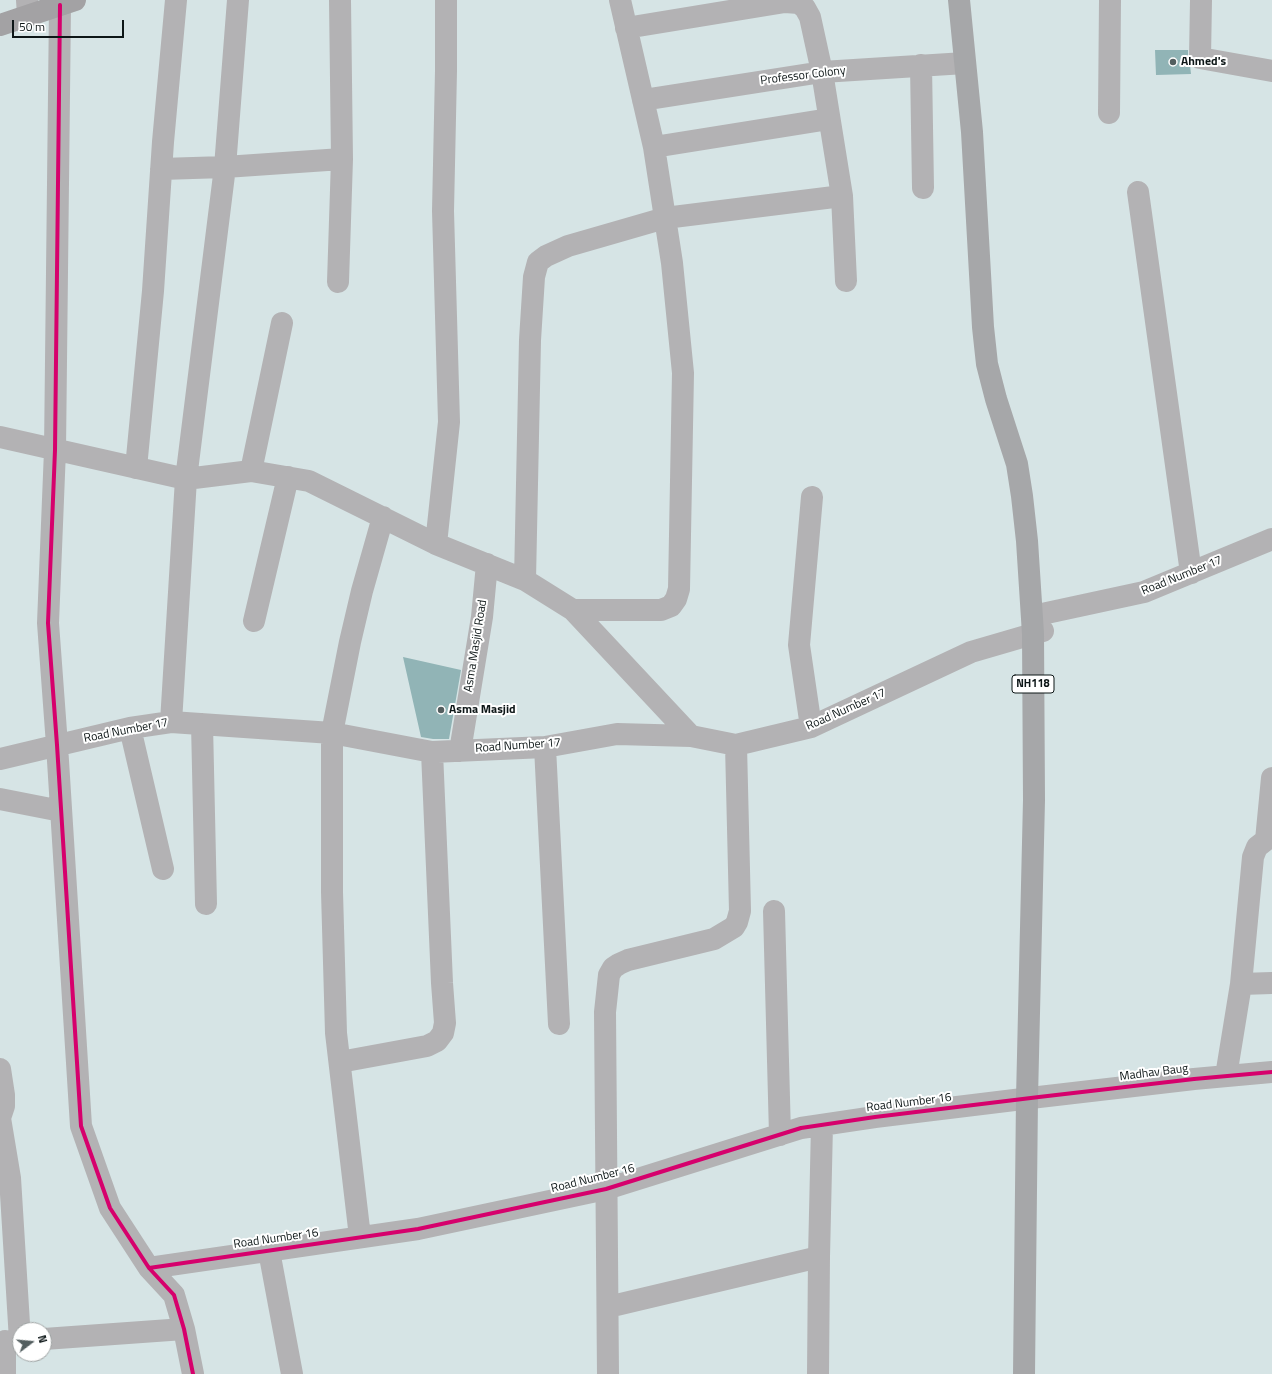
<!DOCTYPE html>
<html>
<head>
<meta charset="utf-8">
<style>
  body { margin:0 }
  #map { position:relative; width:1272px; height:1374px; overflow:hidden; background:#d6e4e5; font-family:"Titillium Web",sans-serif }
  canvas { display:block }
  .north { position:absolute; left:12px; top:1322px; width:40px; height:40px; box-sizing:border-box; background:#fff; border:1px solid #9ea2a2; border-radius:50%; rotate:74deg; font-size:11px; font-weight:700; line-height:16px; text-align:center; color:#0d1617 }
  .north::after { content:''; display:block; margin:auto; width:14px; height:18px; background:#535e5f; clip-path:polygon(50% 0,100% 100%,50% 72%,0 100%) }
  .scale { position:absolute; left:12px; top:20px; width:112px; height:18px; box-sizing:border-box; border:2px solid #0d1617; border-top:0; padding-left:5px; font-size:12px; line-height:14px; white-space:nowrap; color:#0d1617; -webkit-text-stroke:3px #fff; paint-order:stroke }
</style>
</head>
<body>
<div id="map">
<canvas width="1272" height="1374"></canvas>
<div class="north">N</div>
<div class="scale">50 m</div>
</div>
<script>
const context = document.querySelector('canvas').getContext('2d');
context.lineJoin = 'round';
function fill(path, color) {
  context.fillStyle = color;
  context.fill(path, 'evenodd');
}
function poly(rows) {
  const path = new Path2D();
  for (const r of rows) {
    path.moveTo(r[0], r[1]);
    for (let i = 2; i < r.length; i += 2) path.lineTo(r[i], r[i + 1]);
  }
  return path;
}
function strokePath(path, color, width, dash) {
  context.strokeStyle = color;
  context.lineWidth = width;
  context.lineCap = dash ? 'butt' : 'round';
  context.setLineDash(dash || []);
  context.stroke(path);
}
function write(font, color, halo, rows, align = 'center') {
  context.font = font + ' "Titillium Web",sans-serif';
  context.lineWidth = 4;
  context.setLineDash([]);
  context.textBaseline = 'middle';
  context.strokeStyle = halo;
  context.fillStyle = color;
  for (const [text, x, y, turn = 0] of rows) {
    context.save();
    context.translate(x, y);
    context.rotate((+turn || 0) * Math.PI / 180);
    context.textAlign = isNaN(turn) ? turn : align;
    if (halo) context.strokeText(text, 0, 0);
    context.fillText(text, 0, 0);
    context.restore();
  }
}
fill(poly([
  [1155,50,1188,50,1188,58,1190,65,1191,74,1156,75],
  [403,657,461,670,449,739,433,739,421,737]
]), '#91b4b6');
strokePath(poly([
  [27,0,28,15],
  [1201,0,1200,58,1272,71],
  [60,5,55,450,48,623,57,745,81,1126,110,1208,149,1268,174,1295,184,1329,193,1374],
  [626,28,785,2,799,3,805,8,810,17,822,72,842,196,846,281],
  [921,65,923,188],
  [643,100,822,72,965,63],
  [1109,113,1110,0],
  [654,147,829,119],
  [161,169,225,167,342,159,340,0],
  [1138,192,1191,573],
  [338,282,342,159],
  [0,437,186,479,251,471,309,481,436,544,525,580,573,610,691,736],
  [136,468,153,291,163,142,176,0],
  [251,471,282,323],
  [436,544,449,422,443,211,446,71,446,0],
  [525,580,530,340,534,277,538,262,546,256,568,246,665,218,842,196],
  [573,610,661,610,671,606,676,599,679,589,683,373,672,263,654,147,620,0],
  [1042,614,1144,592,1272,539],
  [254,621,288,477],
  [171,722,186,479,225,167,238,0],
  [202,724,206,904],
  [811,727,799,645,812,497],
  [130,728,163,869],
  [545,747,559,1024],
  [460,751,482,617,487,564],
  [0,759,130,728,171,722,332,733,432,752,545,747,617,734,691,736,736,745,811,727,971,652,1043,631],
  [0,799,61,811],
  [1266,840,1272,778],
  [774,911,780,1135],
  [1241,984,1272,983],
  [340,1062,427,1046,437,1041,443,1033,445,1023,442,983,432,752],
  [0,1069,4,1095,4,1106,0,1118],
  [1226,1076,1241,984,1253,857,1257,847,1266,840,1272,838],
  [0,1118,10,1178,20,1340],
  [360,1237,336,1033,332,892,332,733,350,642,362,591,383,517],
  [269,1251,292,1374],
  [149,1268,418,1229,606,1189,801,1128,875,1117,1039,1097,1194,1079,1272,1072],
  [608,1307,819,1257],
  [44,1339,184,1329],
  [5,1341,5,1374],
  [608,1374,605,1012,609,975,613,968,619,964,628,960,714,939,734,927,737,922,740,911,736,745],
  [818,1374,819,1257,822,1125]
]), '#b3b2b4', 22);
strokePath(poly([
  [0,25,75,0]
]), '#a3a2a4', 22);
strokePath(poly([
  [959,0,972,132,983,327,987,364,996,399,1017,464,1022,496,1027,541,1033,634,1034,800,1027,1098,1024,1374]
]), '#a6a7a9', 22);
strokePath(poly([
  [60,5,55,450,48,623,57,745,81,1126,110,1208,149,1268,174,1295,184,1329,193,1374],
  [149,1268,418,1229,606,1189,801,1128,875,1117,1039,1097,1194,1079,1272,1072]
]), '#d6006c', 4);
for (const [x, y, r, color] of [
  [1173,62,4,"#535e5f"],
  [441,710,4,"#535e5f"]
]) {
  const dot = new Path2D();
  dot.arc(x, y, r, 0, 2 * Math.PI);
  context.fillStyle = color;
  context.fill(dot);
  strokePath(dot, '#fff', 1.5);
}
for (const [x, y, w] of [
  [1033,684,42]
]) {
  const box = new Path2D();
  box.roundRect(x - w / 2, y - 9, w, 18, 3);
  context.fillStyle = '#fff';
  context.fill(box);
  strokePath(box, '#0d1617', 1);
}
write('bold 11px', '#0d1617', null, [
  ["NH118",1033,684]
]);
write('bold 12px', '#0d1617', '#fff', [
  ["Ahmed's",1181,62],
  ["Asma Masjid",449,710]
], 'left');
write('12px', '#0d1617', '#fff', [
  ["Professor Colony",803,76,-7],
  ["Road Number 17",1182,576,-22],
  ["Asma Masjid Road",476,646,-81],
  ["Road Number 17",846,710,-24],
  ["Road Number 17",126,731,-11],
  ["Road Number 17",518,746,-4],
  ["Madhav Baug",1154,1073,-7],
  ["Road Number 16",909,1103,-7],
  ["Road Number 16",593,1179,-14],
  ["Road Number 16",276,1239,-8]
]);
</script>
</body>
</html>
